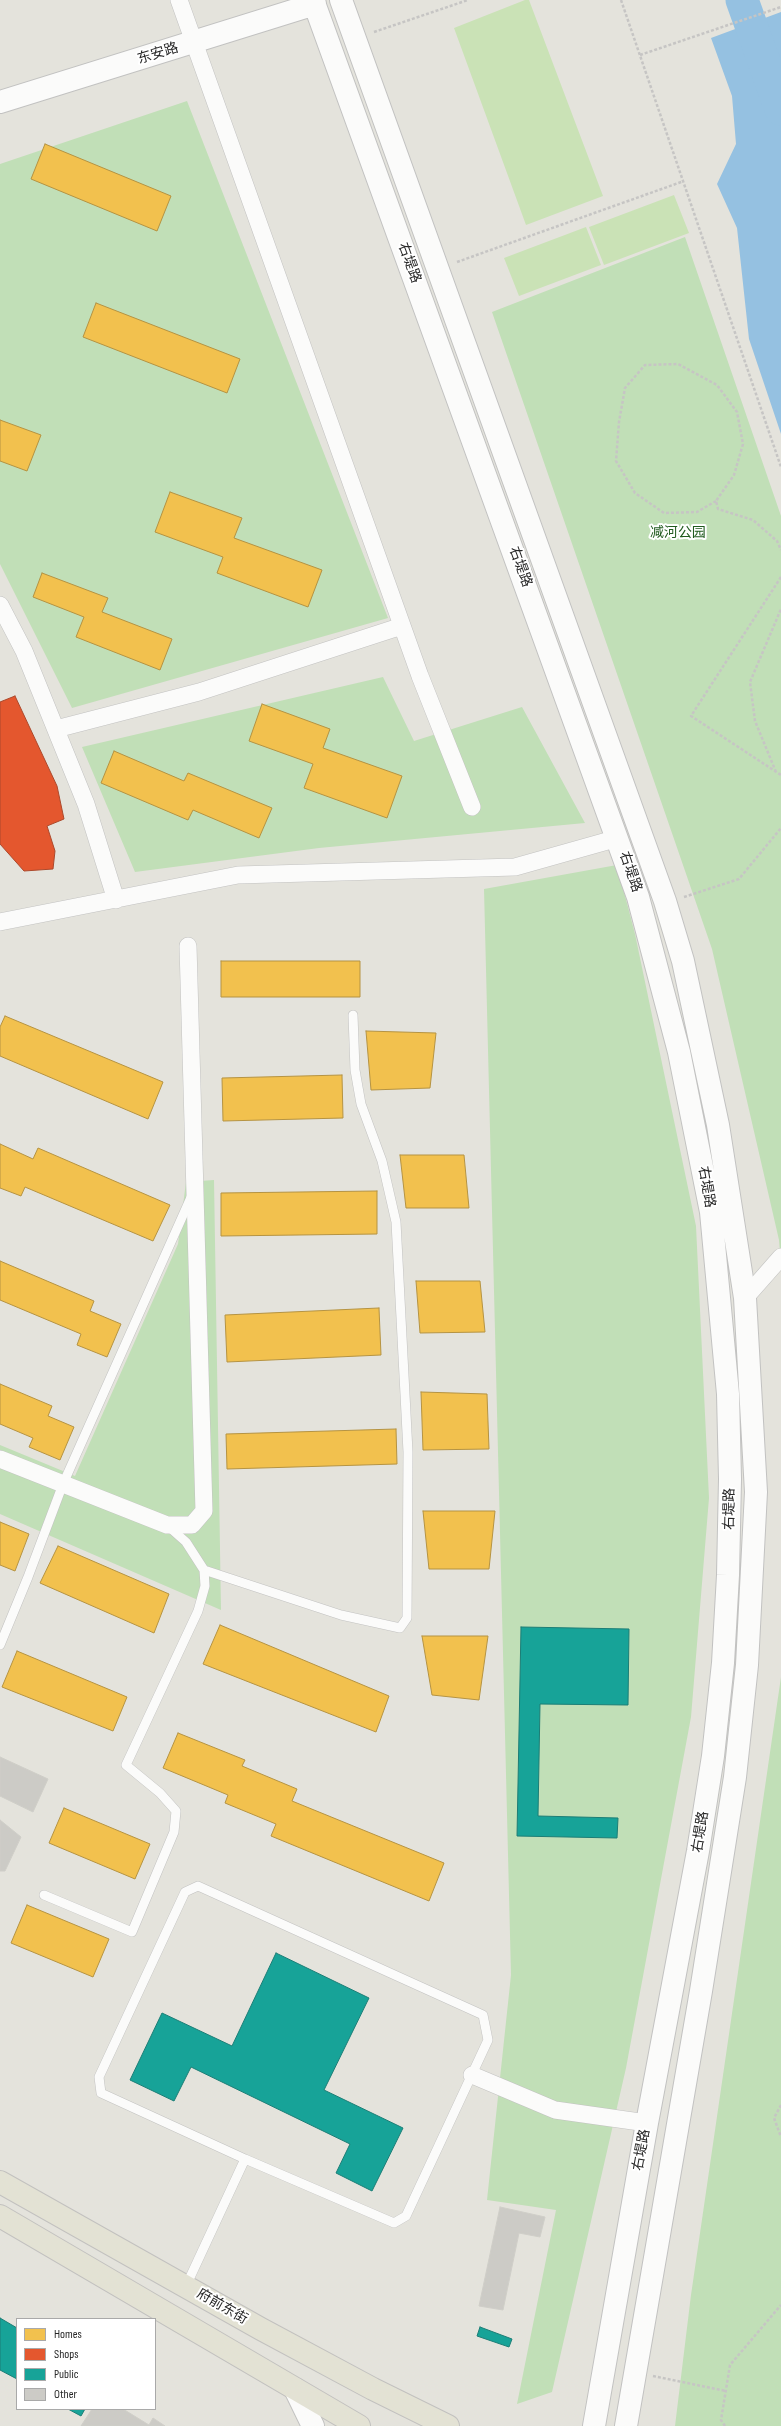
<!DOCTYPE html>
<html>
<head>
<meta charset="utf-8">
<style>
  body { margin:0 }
  #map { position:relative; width:781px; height:2426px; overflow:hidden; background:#e4e3dc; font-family:"Sofia Sans Condensed",sans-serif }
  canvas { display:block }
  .legend { position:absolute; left:16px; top:2318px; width:140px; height:92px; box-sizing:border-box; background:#fff; border:1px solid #a9a9a9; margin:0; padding:5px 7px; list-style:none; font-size:12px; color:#272727 }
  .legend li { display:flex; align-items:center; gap:8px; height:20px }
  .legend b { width:20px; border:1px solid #a9a9a9 }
</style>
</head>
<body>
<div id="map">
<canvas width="781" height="2426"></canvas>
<ul class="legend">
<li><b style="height:11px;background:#f2c14e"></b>Homes</li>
<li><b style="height:11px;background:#e4572e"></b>Shops</li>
<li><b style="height:11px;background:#17a398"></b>Public</li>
<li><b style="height:11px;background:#cccbc6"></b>Other</li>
</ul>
</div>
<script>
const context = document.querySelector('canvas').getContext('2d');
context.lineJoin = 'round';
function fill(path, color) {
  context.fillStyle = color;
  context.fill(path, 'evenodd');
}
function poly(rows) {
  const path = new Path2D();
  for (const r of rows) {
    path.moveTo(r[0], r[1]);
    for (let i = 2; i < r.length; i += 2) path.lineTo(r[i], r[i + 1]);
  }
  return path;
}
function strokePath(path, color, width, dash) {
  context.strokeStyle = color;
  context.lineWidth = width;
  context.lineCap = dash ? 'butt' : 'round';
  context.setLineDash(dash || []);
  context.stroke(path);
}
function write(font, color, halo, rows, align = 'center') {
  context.font = font + ' "Sofia Sans Condensed","Noto Sans SC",sans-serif';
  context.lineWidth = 4;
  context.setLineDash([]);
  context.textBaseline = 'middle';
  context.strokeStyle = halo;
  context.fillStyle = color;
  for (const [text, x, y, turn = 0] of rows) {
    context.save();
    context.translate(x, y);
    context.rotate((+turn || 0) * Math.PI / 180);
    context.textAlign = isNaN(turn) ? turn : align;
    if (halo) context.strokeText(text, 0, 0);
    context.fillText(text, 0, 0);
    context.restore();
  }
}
fill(poly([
  [187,101,388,618,72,708,0,564,0,164],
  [685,237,781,516,781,1264,779,1240,712,949,492,312],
  [383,677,414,741,522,707,585,823,319,848,135,872,82,747],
  [617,865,635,934,696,1226,709,1498,691,1717,626,2068,552,2392,517,2404,556,2210,487,2200,511,1975,484,889],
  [214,1180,221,1610,0,1514,0,1445,75,1476,178,1244,186,1182],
  [781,1677,781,2426,675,2426,691,2295]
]), '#c1dfb7');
fill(poly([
  [525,0,529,0,603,196,526,225,454,28],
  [674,195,689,233,604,265,589,227],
  [586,227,601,265,519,296,504,258]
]), '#cae2b6');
fill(poly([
  [781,12,781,434,749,339,737,228,717,184,736,144,732,96,711,38]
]), '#95c1e1');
const homes = poly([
  [45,144,171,196,157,231,31,179,45,144],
  [96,303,240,359,227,393,83,337,96,303],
  [0,420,41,435,27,471,0,461,0,420],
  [170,492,242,518,234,538,322,570,308,607,217,573,223,557,155,532,170,492],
  [42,573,108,598,102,612,172,639,160,670,76,637,84,617,33,597,42,573],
  [262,704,330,729,323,748,402,776,387,818,304,788,313,764,249,741,262,704],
  [114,751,184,781,188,773,272,808,259,838,193,810,188,820,101,783,114,751],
  [221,961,360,961,360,997,221,997,221,961],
  [5,1016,163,1082,148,1119,0,1056,0,1027,5,1016],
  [366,1031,436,1033,430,1088,371,1090,366,1031],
  [342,1075,343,1118,223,1121,222,1078,342,1075],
  [0,1144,33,1159,38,1148,170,1205,153,1241,25,1187,21,1196,0,1188,0,1144],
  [400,1155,464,1155,469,1208,406,1208,400,1155],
  [377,1191,377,1234,221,1236,221,1193,377,1191],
  [0,1261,94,1301,90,1311,121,1324,107,1357,77,1345,81,1334,0,1300,0,1261],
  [416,1281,480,1281,485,1332,420,1333,416,1281],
  [379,1308,381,1355,227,1362,225,1315,379,1308],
  [0,1384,52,1406,48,1416,74,1427,60,1460,29,1447,33,1438,0,1424,0,1384],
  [421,1392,487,1394,489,1449,423,1450,421,1392],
  [396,1429,397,1464,227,1469,226,1434,396,1429],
  [423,1511,495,1511,489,1569,429,1569,423,1511],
  [0,1522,29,1534,15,1571,0,1565,0,1522],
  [58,1546,169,1594,154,1633,40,1583,58,1546],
  [220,1625,389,1696,376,1732,203,1664,220,1625],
  [422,1636,488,1636,479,1700,432,1695,422,1636],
  [17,1651,127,1697,113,1731,2,1687,17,1651],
  [178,1733,245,1760,242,1766,297,1789,292,1801,444,1863,429,1901,271,1836,276,1824,225,1803,228,1795,163,1768,178,1733],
  [64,1808,150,1844,135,1879,49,1843,64,1808],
  [27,1905,109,1939,93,1977,11,1943,27,1905]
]);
fill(homes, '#f2c14e');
strokePath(homes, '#b59342', 1);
const shops = poly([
  [15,696,57,786,64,819,47,826,55,851,53,869,24,871,0,844,0,702,15,696]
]);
fill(shops, '#e4572e');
strokePath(shops, '#ab492c', 1);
const public = poly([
  [521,1627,629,1629,628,1705,540,1704,538,1816,618,1818,617,1838,517,1836,521,1627],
  [276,1953,369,1998,324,2090,403,2128,372,2191,336,2173,350,2144,191,2067,174,2101,130,2080,162,2013,232,2046,276,1953],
  [0,2318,17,2328,17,2379,0,2370,0,2318],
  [480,2327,512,2339,509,2347,477,2336,480,2327],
  [68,2409,85,2409,81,2416,68,2409]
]);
fill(public, '#17a398');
strokePath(public, '#1c7e76', 1);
strokePath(poly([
  [742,0,781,109]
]), '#95c1e1', 33);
const building = poly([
  [0,1757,48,1779,33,1812,0,1796,0,1757],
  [0,1820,21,1837,5,1871,0,1871,0,1820],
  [500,2207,545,2217,540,2237,519,2233,503,2310,479,2306,500,2207],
  [92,2409,123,2409,149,2425,153,2418,165,2426,81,2426,92,2409]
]);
fill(building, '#cccbc6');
strokePath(building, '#cfcec8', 1);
const lane = poly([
  [204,1570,341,1615,400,1628,407,1618,408,1452,396,1222,382,1161,361,1104,355,1070,353,1015],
  [0,1645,28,1577,63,1484,192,1195],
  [44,1895,132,1932,174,1832,176,1811,160,1793,126,1765,198,1611,205,1586,204,1570,186,1542,168,1526],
  [186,2286,245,2159,101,2093,99,2077,185,1892,198,1886,483,2015,488,2040,406,2216,394,2223,245,2159]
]);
const street = poly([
  [179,0,420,676,472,807],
  [0,605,24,651,86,804,116,900],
  [56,729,199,692,402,626],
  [0,922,238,875,515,867,618,838],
  [745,1298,781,1257],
  [0,1459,167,1525,192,1525,204,1511,188,946],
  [472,2075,555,2110,647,2123]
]);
const secondary = poly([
  [313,0,638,897,679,1052,711,1212,728,1394,730,1479,728,1575,723,1663,713,1756,698,1851,647,2123,594,2426],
  [341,0,665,901,683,961,718,1125,745,1298,756,1492,747,1665,735,1777,701,1991,626,2426],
  [0,102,315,4],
  [295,2389,313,2426]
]);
const primary = poly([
  [0,2182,261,2329,373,2389,448,2426],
  [0,2216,359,2426]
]);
strokePath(lane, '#c2c2c1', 10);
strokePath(street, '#c2c2c1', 18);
strokePath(secondary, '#c2c2c1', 24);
strokePath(primary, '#c2c1bf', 24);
strokePath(poly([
  [621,0,781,467],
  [374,32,468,0],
  [640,55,781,7],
  [457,262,684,181],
  [716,501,697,512,664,513,635,493,616,461,619,422,625,388,645,365,678,364,717,385,737,412,743,444,734,475,716,501,718,509,753,520,777,541,781,550],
  [781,577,691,716,781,775],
  [776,772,755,721,750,682,781,609],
  [684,897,739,879,781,828],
  [781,2105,774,2118,781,2137],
  [653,2376,726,2391],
  [725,2426,721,2420,730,2365,781,2305]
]), '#c6c5c4', 2.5, [3, 2]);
strokePath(lane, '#fbfbfa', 9);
strokePath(street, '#fbfbfa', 17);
strokePath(secondary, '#fbfbfa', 22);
strokePath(primary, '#e3e2d4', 22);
write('14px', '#272727', '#fff', [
  ["东安路",158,54,-17],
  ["右堤路",409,263,70],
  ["右堤路",520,567,70],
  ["右堤路",630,872,71],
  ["右堤路",706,1187,80],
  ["右堤路",730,1509,-89],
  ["右堤路",701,1832,-81],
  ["右堤路",642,2150,-80],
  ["府前东街",222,2307,30]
]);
write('14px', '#215b1f', '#fff', [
  ["减河公园",678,533]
]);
</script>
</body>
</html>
